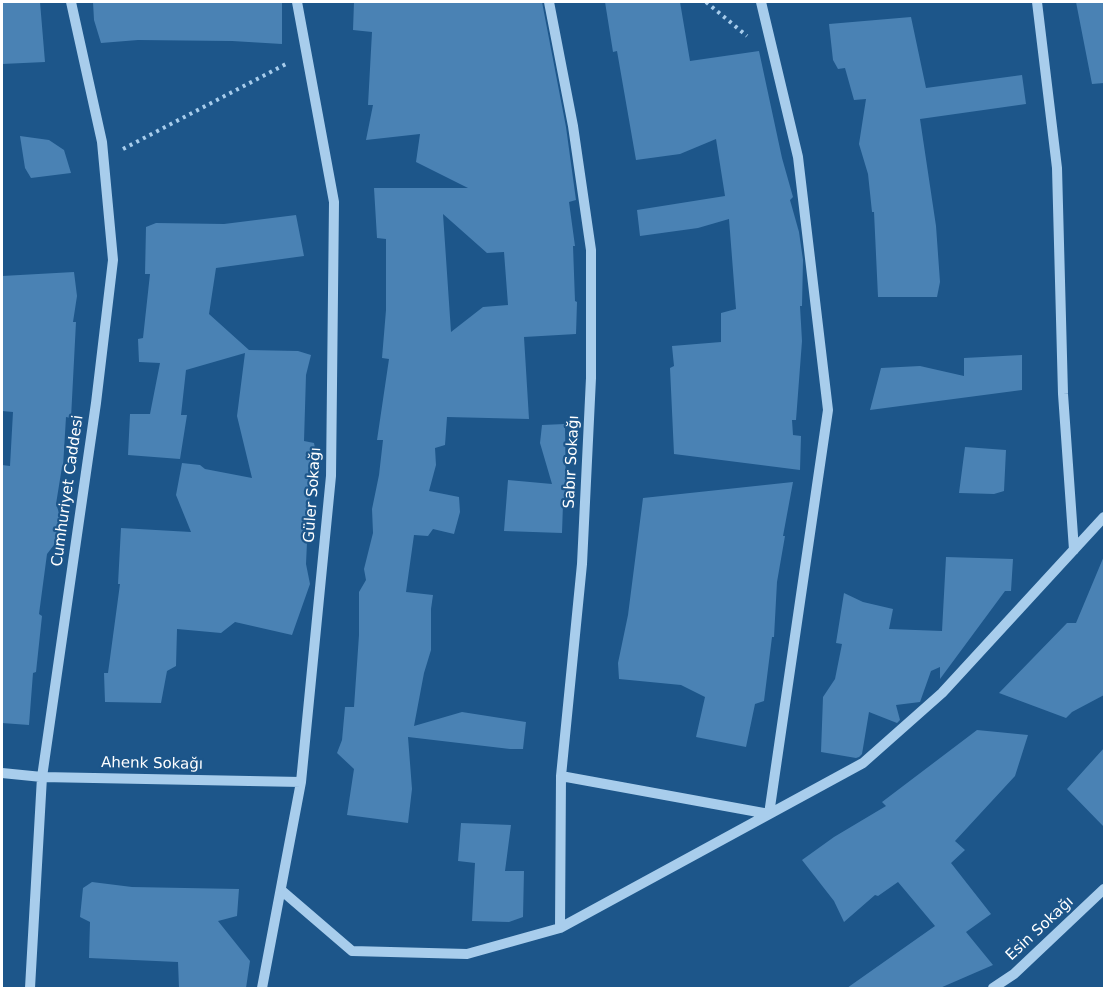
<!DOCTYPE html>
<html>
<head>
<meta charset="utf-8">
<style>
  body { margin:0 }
  #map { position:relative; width:1106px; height:990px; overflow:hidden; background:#1d568a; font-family:"DejaVu Sans",sans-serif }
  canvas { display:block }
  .frame { position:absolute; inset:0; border:3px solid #fff; pointer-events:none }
</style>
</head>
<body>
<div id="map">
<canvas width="1106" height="990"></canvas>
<div class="frame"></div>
</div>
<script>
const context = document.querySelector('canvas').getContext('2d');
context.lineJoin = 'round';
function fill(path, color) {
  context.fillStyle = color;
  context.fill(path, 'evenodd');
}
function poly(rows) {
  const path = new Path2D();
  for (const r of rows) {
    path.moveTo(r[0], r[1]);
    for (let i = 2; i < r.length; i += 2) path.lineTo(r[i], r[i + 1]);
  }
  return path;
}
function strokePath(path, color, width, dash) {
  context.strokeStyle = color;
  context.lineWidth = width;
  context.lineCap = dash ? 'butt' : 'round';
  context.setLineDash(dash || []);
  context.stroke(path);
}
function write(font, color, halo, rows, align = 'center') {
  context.font = font + ' "DejaVu Sans",sans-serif';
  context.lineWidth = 4.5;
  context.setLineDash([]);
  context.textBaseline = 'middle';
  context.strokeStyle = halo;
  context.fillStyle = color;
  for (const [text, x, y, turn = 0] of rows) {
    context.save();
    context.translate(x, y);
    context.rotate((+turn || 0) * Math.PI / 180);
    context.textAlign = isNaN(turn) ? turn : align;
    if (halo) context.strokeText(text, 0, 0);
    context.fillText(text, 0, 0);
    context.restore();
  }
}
fill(poly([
  [2,2,40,2,45,62,2,64],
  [93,2,282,2,282,44,232,41,138,40,101,43,94,20],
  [354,2,542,2,566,127,576,200,569,202,575,246,573,246,575,301,577,302,576,334,524,337,529,419,447,417,445,445,435,448,436,465,429,491,459,497,460,512,454,534,433,529,428,536,414,535,406,592,433,595,431,609,431,650,424,673,414,726,462,712,526,722,523,749,510,749,408,737,412,789,408,823,347,815,354,769,337,753,342,740,345,707,354,707,359,635,359,592,366,580,364,569,373,533,372,509,379,475,383,440,377,440,389,359,382,358,386,310,386,239,377,238,374,188,468,188,416,162,420,134,366,140,373,105,368,105,372,32,353,30],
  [443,214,487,253,504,252,508,305,483,307,451,332],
  [605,2,680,2,690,61,759,51,782,158,793,197,790,200,799,232,803,260,802,306,800,306,802,341,796,420,792,420,793,435,801,436,800,470,674,454,670,368,674,366,672,346,721,342,721,313,736,309,729,219,698,228,640,236,637,210,725,196,716,139,680,154,636,160,617,51,613,52],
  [1076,2,1104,2,1104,83,1092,84],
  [911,17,926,88,1022,75,1026,104,920,119,936,226,940,282,937,297,878,297,874,212,872,212,868,174,859,144,866,99,854,100,845,68,838,69,833,60,829,24],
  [20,136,49,140,64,150,71,173,31,178,25,168],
  [296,215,304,256,216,268,209,314,249,350,298,351,311,355,306,375,304,441,314,443,316,454,310,486,310,520,308,520,306,564,310,584,292,635,235,622,221,633,177,629,176,666,167,671,161,703,105,702,104,673,108,673,120,584,118,584,121,528,191,532,176,495,182,463,200,465,205,469,252,478,237,416,245,353,186,370,181,415,187,415,180,459,128,455,130,414,150,414,160,363,139,362,138,339,143,338,150,274,145,274,146,227,156,223,224,224],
  [74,272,77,296,73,322,76,322,71,418,66,417,63,467,62,467,56,504,61,518,57,541,47,554,39,614,42,616,36,672,33,673,29,725,2,723,2,465,10,466,13,412,2,411,2,276],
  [1022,355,1022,390,870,410,881,368,920,366,964,376,964,358],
  [565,424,566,503,563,504,562,533,504,531,508,480,552,484,540,443,542,425],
  [965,447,1006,450,1004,491,994,494,959,493],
  [793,482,783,536,785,536,777,582,774,637,772,637,764,701,755,704,746,747,696,737,705,697,681,685,619,679,618,663,628,615,643,498],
  [1104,556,1104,695,1072,712,1066,718,999,693,1067,623,1076,623],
  [946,557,1013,559,1011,591,1005,591,940,679,940,667,931,671,920,702,896,705,900,720,897,723,869,712,862,754,859,757,856,758,821,752,823,697,835,679,842,644,836,643,844,593,863,602,893,609,889,629,942,631],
  [977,730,1028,735,1015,776,955,841,965,850,951,863,991,914,966,932,993,965,940,988,847,988,935,926,898,882,878,896,875,895,844,922,834,901,802,860,834,837,886,806,882,802],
  [1104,748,1104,827,1067,789],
  [461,823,511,825,505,871,524,871,523,917,509,922,472,921,475,863,458,861],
  [92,882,132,887,239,889,237,916,218,921,250,961,246,988,179,988,178,962,89,958,90,922,80,917,83,888]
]), '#4a82b4');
strokePath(poly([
  [706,2,747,36],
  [123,149,286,64]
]), '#a8cdec', 4, [3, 4.5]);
strokePath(poly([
  [549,2,573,126,591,250,591,378,582,564,561,776,560,928],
  [1037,2,1057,168,1063,394,1074,550],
  [2,773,42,777,301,782],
  [561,776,769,814,828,410,798,157,761,2],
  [281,890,352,951,467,954,560,928,863,763,942,693,1104,517],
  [30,988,42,777,96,403,113,260,102,142,71,2],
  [262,988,301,782,331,476,334,202,297,2],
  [993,988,1014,974,1104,889]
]), '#a8cdec', 10);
write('15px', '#fff', '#1d568a', [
  ["Sabır Sokağı",572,462,-87],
  ["Cumhuriyet Caddesi",68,491,-82],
  ["Güler Sokağı",313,495,-86],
  ["Ahenk Sokağı",152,764,1],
  ["Esin Sokağı",1040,929,-43]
]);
</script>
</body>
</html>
